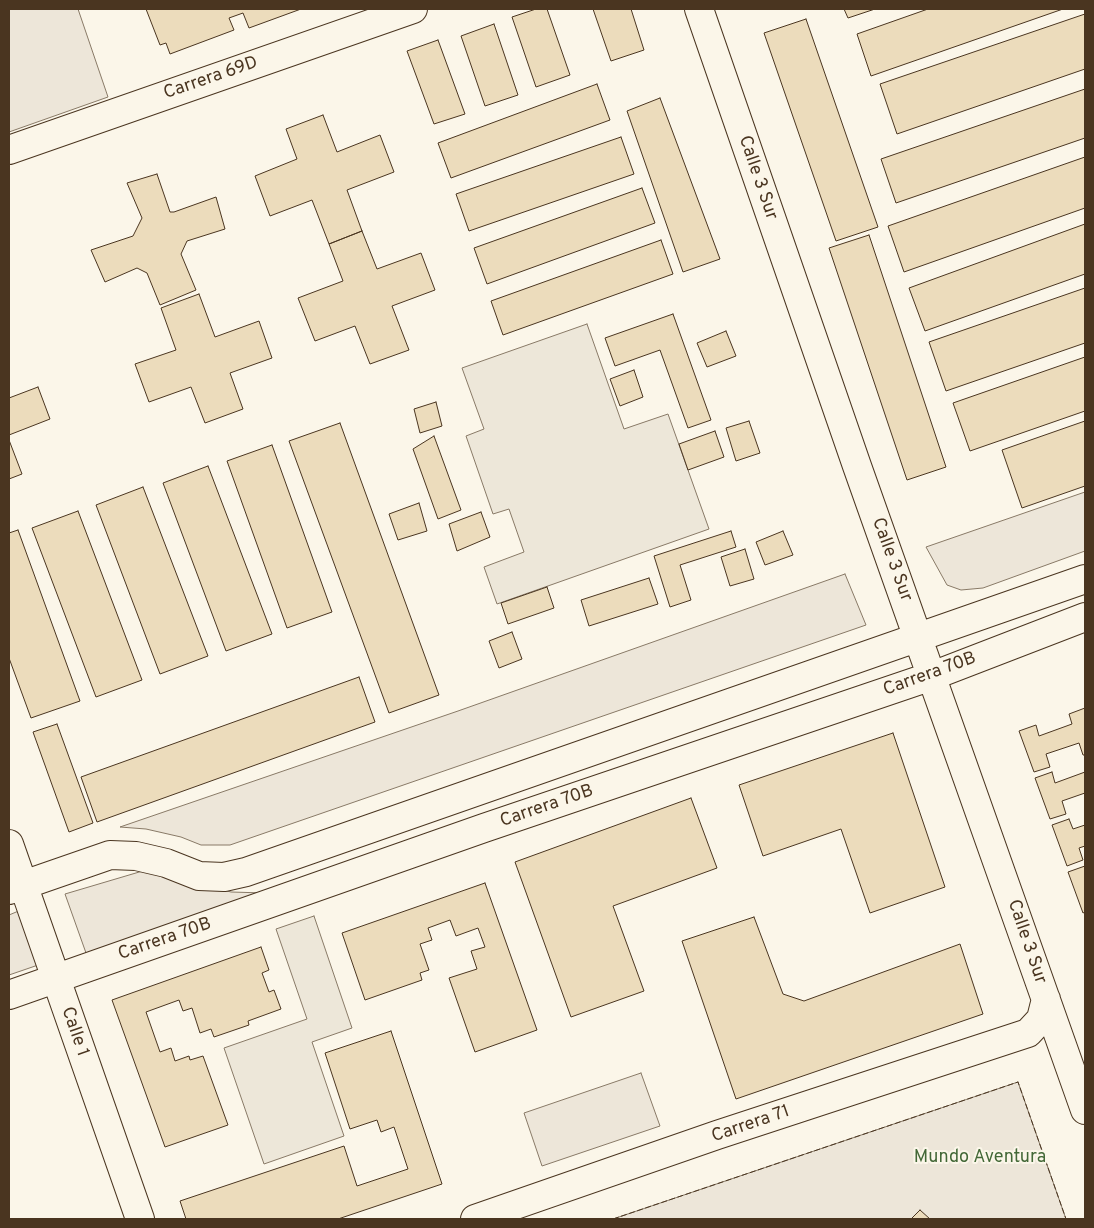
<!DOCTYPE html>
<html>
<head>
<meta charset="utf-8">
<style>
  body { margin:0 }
  #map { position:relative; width:1094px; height:1228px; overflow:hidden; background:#fbf6e9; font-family:Overpass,sans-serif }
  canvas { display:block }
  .frame { position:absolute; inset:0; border:10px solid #4a3520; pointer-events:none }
</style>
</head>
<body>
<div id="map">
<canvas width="1094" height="1228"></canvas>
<div class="frame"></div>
</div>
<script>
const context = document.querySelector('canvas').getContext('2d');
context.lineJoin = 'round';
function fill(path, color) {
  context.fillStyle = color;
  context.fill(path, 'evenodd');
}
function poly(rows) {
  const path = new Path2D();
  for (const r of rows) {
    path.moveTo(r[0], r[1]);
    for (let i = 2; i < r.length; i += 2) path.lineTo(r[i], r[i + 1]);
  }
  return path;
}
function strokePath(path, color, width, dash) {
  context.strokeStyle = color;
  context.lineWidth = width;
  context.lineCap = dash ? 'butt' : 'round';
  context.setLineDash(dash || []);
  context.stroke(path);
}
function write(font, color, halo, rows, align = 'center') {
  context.font = font + ' Overpass,sans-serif';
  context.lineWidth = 4;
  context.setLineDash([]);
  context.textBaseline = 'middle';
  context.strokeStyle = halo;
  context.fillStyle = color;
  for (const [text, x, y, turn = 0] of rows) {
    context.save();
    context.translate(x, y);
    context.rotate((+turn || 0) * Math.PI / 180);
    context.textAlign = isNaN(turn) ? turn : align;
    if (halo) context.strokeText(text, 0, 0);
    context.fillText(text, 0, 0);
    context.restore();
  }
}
const green = poly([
  [9,9,78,9,108,97,9,132,9,9],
  [1085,492,1085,551,983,588,961,590,947,585,926,547,1085,492],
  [845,574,866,625,230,845,201,845,181,837,146,829,120,827,458,711,845,574],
  [146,870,231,892,265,893,86,953,65,894,146,870],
  [21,910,44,963,9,975,9,915,21,910],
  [641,1073,660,1126,542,1166,524,1113,641,1073],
  [1018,1082,1066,1219,613,1219,1018,1082]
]);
fill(green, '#ede6d9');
strokePath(green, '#887966', 1);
const parking = poly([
  [587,324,624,429,668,414,709,529,497,604,484,567,524,552,509,509,493,514,466,436,484,429,462,368,587,324],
  [314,916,352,1028,312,1042,344,1136,264,1164,224,1048,307,1019,276,929,314,916]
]);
fill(parking, '#ede7d9');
strokePath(parking, '#887966', 1);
const building = poly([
  [146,9,301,9,249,28,243,13,229,18,234,30,170,54,166,43,160,45,146,9],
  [536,9,547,9,570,75,536,87,512,17,536,9],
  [593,9,631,9,644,50,611,61,593,9],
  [844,9,875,9,848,18,844,9],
  [928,9,1063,9,871,76,857,34,928,9],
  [1085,14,1085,69,897,134,880,84,1085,14],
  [806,19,878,227,836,241,764,33,806,19],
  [494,24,518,95,485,106,461,36,494,24],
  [438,40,465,114,434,124,407,51,438,40],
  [597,84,610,120,451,178,438,143,597,84],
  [1085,89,1085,138,896,203,881,159,1085,89],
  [660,98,720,259,683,272,627,111,660,98],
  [323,115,337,152,380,135,394,172,347,190,362,231,329,244,312,200,270,216,255,176,297,159,286,129,323,115],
  [621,137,634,174,469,231,456,194,621,137],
  [1085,157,1085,208,904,272,888,226,1085,157],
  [157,174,170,212,174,212,216,197,225,229,187,241,181,254,196,290,160,305,147,273,137,268,105,282,91,250,133,236,142,218,127,183,157,174],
  [642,188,655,223,487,284,474,248,642,188],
  [1085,224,1085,274,925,331,909,288,1085,224],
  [362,231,377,269,421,253,435,290,392,306,409,350,370,364,355,326,315,341,298,298,343,281,329,244,362,231],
  [869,235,946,467,907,480,829,248,869,235],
  [661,240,673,274,503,335,491,301,661,240],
  [1085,288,1085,343,946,391,929,342,1085,288],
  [199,294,215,337,259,321,272,358,230,373,243,409,205,423,191,387,149,402,135,364,176,350,161,308,199,294],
  [673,314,711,420,688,428,660,350,615,366,605,338,673,314],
  [726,331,736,356,707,367,697,343,726,331],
  [1085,357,1085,411,970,451,953,403,1085,357],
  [634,370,643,397,620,406,610,379,634,370],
  [38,387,50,419,9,435,9,398,38,387],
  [436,402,442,426,420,433,414,409,436,402],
  [749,421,760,453,736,461,726,428,749,421],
  [1085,421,1085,486,1022,508,1002,450,1085,421],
  [340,423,439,695,389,713,289,441,340,423],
  [715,431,724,457,688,470,679,444,715,431],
  [434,436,461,510,438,519,413,449,434,436],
  [9,440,22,474,9,479,9,440],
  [272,445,332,612,287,628,227,461,272,445],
  [208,466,272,634,226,651,163,483,208,466],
  [143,487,208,656,160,674,96,505,143,487],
  [419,503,427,531,398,540,389,514,419,503],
  [78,511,142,680,96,697,32,528,78,511],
  [481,512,490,537,457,551,449,524,481,512],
  [18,530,80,701,31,718,9,658,9,533,18,530],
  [731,531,736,547,680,565,691,600,670,607,654,556,731,531],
  [783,531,793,555,765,565,756,542,783,531],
  [745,549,754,579,730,586,721,557,745,549],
  [649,578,658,604,589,626,581,600,649,578],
  [547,587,554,608,508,624,501,603,547,587],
  [512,632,522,659,499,668,489,641,512,632],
  [359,677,375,722,97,822,81,777,359,677],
  [1085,708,1085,755,1083,755,1079,743,1046,754,1050,767,1034,772,1019,731,1036,725,1039,736,1072,724,1069,714,1085,708],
  [57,724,93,823,69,832,33,732,57,724],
  [893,733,945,887,870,913,841,829,763,856,739,785,893,733],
  [1052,772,1055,783,1085,772,1085,793,1062,801,1066,814,1050,819,1035,778,1052,772],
  [691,798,717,868,613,906,644,991,571,1017,515,862,691,798],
  [1069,819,1073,829,1085,825,1085,846,1079,848,1083,860,1067,866,1052,825,1069,819],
  [1085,866,1085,912,1083,913,1068,872,1085,866],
  [485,883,537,1030,475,1052,449,978,477,969,471,951,485,947,478,928,456,936,450,920,428,928,432,940,420,944,429,970,420,973,422,980,365,1000,342,933,485,883],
  [754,917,783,994,804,1001,960,944,983,1014,736,1099,682,941,754,917],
  [261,947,269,970,262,973,269,992,274,990,281,1009,248,1021,249,1025,214,1037,211,1029,200,1033,192,1008,183,1011,179,1000,146,1012,160,1052,171,1048,175,1061,189,1056,190,1060,203,1056,228,1125,165,1147,112,1000,261,947],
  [391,1031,442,1184,338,1219,186,1219,180,1201,344,1146,357,1186,408,1169,394,1127,381,1132,377,1120,350,1129,325,1053,391,1031],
  [920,1210,930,1219,911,1219,920,1210]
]);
fill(building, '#ecdcbc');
strokePath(building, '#4a3520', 1);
const minor = poly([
  [699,9,857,466,1085,1110],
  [9,150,413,9],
  [9,844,140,1219],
  [9,890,110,855,136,856,166,863,199,876,224,877,246,872,1085,579],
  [9,995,484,828,932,676,1085,617],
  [475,1219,717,1135,1028,1033,1041,1019,1046,999]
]);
strokePath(minor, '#4a3520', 30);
strokePath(minor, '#fbf6e9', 28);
strokePath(poly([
  [613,1219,1018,1082,1066,1219]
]), '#4a3520', 1, [6, 2.5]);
write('18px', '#4a3520', '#fbf6e9', [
  ["Carrera 69D",211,79,-19],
  ["Calle 3 Sur",757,178,71],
  ["Calle 3 Sur",891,560,70],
  ["Carrera 70B",930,675,-20],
  ["Carrera 70B",547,807,-19],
  ["Carrera 70B",165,940,-19],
  ["Calle 3 Sur",1026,942,71],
  ["Calle 1",74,1032,71],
  ["Carrera 71",751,1125,-19]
]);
write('18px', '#436837', '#fbf6e9', [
  ["Mundo Aventura",980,1158]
]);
</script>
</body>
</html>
